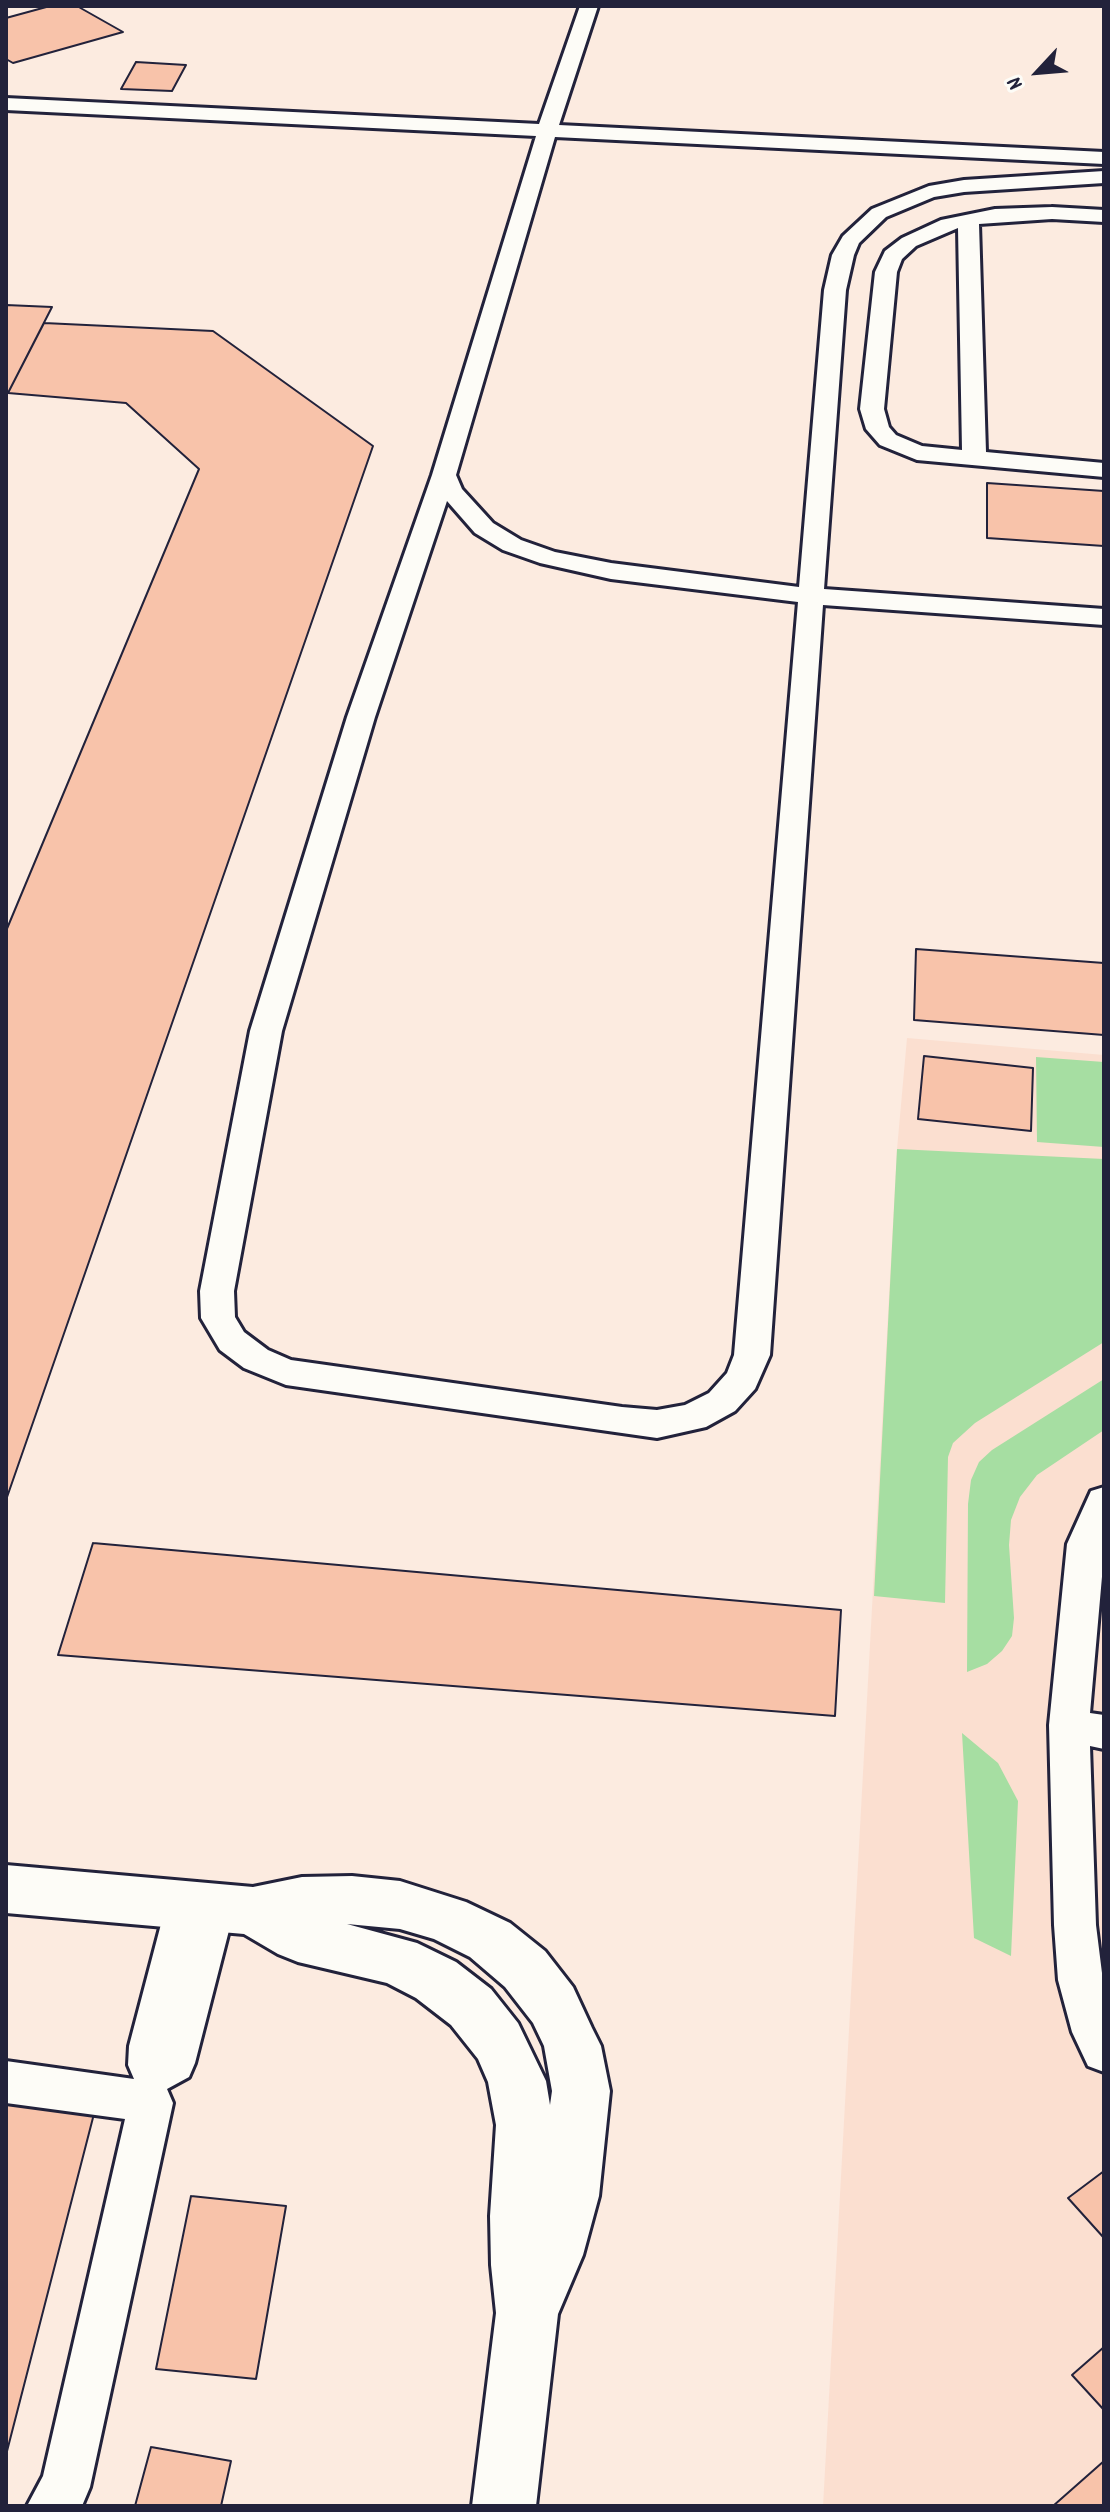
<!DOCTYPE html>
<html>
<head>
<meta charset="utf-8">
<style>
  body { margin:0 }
  #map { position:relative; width:1110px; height:2512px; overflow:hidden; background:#fcebe0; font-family:Dekko,sans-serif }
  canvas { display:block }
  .frame { position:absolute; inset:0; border:8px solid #22223b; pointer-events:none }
  .north { position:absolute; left:998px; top:32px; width:80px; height:80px; -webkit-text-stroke:6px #fdfcf7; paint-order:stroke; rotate:244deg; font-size:22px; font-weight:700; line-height:32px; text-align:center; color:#22223b }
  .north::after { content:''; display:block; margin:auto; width:28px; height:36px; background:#22223b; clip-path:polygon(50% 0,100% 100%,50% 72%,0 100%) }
</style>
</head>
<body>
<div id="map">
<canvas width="1110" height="2512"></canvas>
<div class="frame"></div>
<div class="north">N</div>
</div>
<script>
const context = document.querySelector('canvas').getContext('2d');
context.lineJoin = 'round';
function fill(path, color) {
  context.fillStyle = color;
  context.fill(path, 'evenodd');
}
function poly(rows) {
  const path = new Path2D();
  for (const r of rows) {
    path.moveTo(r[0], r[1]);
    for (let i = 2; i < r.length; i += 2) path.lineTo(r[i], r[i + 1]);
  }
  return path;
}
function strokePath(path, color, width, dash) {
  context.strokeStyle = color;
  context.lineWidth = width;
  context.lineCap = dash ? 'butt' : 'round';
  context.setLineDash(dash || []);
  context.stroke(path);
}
fill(poly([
  [907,1038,1104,1055,1104,2506,823,2506,897,1149]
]), '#fbdfd0');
fill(poly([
  [1036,1057,1104,1062,1104,1147,1037,1142],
  [897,1149,1104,1159,1104,1342,975,1423,953,1443,948,1457,945,1603,874,1596],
  [1104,1379,1104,1430,1037,1475,1020,1497,1011,1520,1009,1545,1014,1618,1012,1636,1002,1651,987,1664,967,1672,968,1504,971,1480,979,1462,992,1450],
  [962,1733,998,1763,1018,1801,1011,1956,974,1938]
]), '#a6dea2');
const building = poly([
  [50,6,77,6,123,32,13,63,6,59,6,18,50,6],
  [136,62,186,65,172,91,121,89,136,62],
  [6,305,52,307,8,393,6,393,6,305],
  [44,323,213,331,373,446,6,1500,6,931,199,469,126,403,8,393,44,323],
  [987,483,1104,491,1104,546,987,538,987,483],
  [916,949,1104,963,1104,1035,914,1020,916,949],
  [924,1056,1033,1068,1031,1131,918,1119,924,1056],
  [93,1543,841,1610,835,1716,58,1655,93,1543],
  [6,2096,96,2106,6,2455,6,2096],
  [1104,2171,1104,2238,1068,2198,1104,2171],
  [191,2196,286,2206,256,2379,156,2369,191,2196],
  [1104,2347,1104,2410,1072,2375,1104,2347],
  [151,2447,231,2461,221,2506,135,2506,151,2447],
  [1104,2461,1104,2506,1053,2506,1104,2461]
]);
fill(building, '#f8c3aa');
strokePath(building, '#22223b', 2);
const lane = poly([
  [580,6,598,6,559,125,1104,152,1104,164,555,137,456,475,462,489,493,523,521,540,555,552,611,563,799,587,824,290,832,255,843,236,872,209,929,186,964,180,1104,171,1104,183,964,192,934,197,886,217,859,243,854,255,846,290,824,589,1104,609,1104,625,823,605,770,1355,755,1389,735,1411,706,1427,657,1438,286,1385,244,1368,220,1350,201,1318,200,1291,250,1031,347,717,432,475,536,136,6,110,6,98,539,124,580,6],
  [447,501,475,533,503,550,540,563,611,579,798,602,734,1355,727,1373,709,1393,685,1405,657,1410,622,1407,291,1360,268,1350,244,1332,235,1317,234,1291,282,1031,375,717,447,501],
  [1052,207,1104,210,1104,222,1052,219,979,224,986,452,1104,463,1104,477,917,460,880,445,866,429,860,409,875,272,885,251,902,238,941,220,995,209,1052,207],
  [958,228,962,450,922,446,896,435,889,427,884,409,897,272,902,259,916,246,958,228],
  [1104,1487,1104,1554,1090,1713,1104,1715,1104,1749,1090,1746,1096,1925,1104,1989,1104,2072,1088,2066,1072,2032,1058,1980,1054,1925,1049,1725,1067,1544,1091,1491,1104,1487],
  [187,1886,202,1893,214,1888,229,1894,235,1907,195,2063,189,2077,167,2089,173,2103,90,2487,82,2506,27,2506,43,2476,125,2119,6,2103,6,2061,134,2079,128,2065,129,2046,166,1905,172,1892,187,1886]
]);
const street = poly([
  [6,1865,253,1887,302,1877,352,1876,400,1881,466,1902,510,1923,545,1951,573,1987,592,2028,601,2046,610,2091,599,2196,583,2255,558,2314,536,2506,472,2506,496,2313,491,2265,490,2216,496,2125,488,2082,478,2059,451,2025,416,1998,387,1983,298,1962,278,1954,244,1934,6,1913,6,1865],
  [347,1924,400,1929,434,1939,470,1957,505,1987,533,2023,544,2046,552,2091,550,2105,546,2081,518,2023,491,1989,456,1962,417,1943,347,1924]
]);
strokePath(lane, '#22223b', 6);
strokePath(street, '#22223b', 6);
fill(lane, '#fdfcf7');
fill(street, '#fdfcf7');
</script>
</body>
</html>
